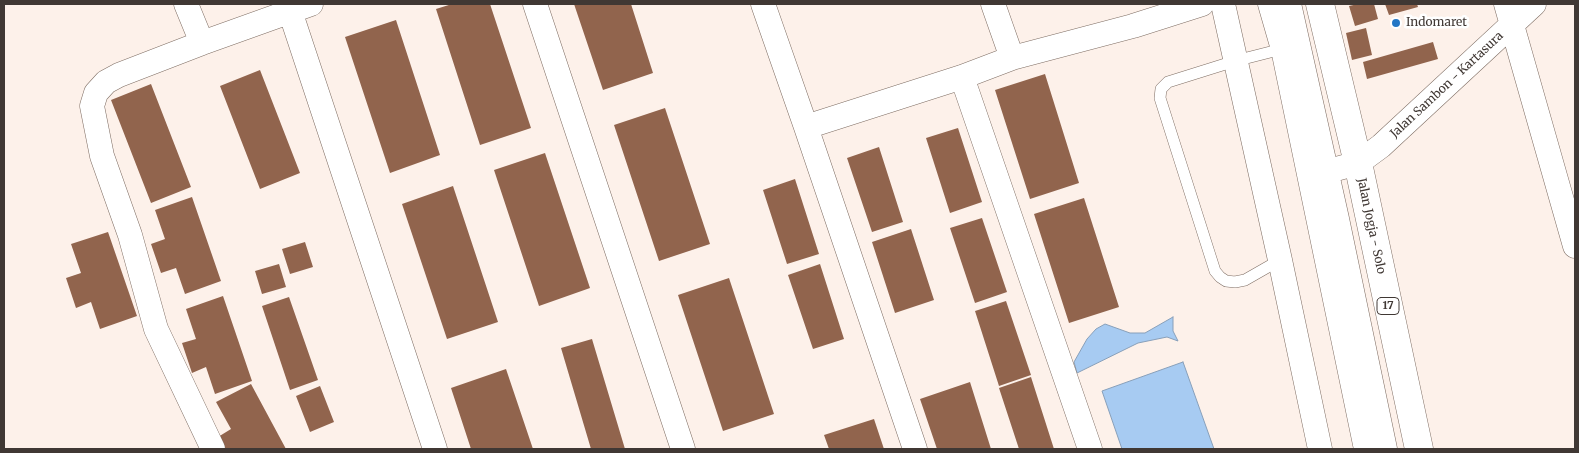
<!DOCTYPE html>
<html>
<head>
<meta charset="utf-8">
<style>
  body { margin:0 }
  #map { position:relative; width:1579px; height:453px; overflow:hidden; background:#fdf1ea; font-family:Merriweather,serif }
  canvas { display:block }
  .frame { position:absolute; inset:0; border:5px solid #403834; pointer-events:none }
</style>
</head>
<body>
<div id="map">
<canvas width="1579" height="453"></canvas>
<div class="frame"></div>
</div>
<script>
const context = document.querySelector('canvas').getContext('2d');
context.lineJoin = 'round';
function fill(path, color) {
  context.fillStyle = color;
  context.fill(path, 'evenodd');
}
function poly(rows) {
  const path = new Path2D();
  for (const r of rows) {
    path.moveTo(r[0], r[1]);
    for (let i = 2; i < r.length; i += 2) path.lineTo(r[i], r[i + 1]);
  }
  return path;
}
function strokePath(path, color, width, dash) {
  context.strokeStyle = color;
  context.lineWidth = width;
  context.lineCap = dash ? 'butt' : 'round';
  context.setLineDash(dash || []);
  context.stroke(path);
}
function write(font, color, halo, rows, align = 'center') {
  context.font = font + ' Merriweather,serif';
  context.lineWidth = 5;
  context.setLineDash([]);
  context.textBaseline = 'middle';
  context.strokeStyle = halo;
  context.fillStyle = color;
  for (const [text, x, y, turn = 0] of rows) {
    context.save();
    context.translate(x, y);
    context.rotate((+turn || 0) * Math.PI / 180);
    context.textAlign = isNaN(turn) ? turn : align;
    if (halo) context.strokeText(text, 0, 0);
    context.fillText(text, 0, 0);
    context.restore();
  }
}
const water = poly([
  [1173,317,1173,331,1178,341,1167,337,1138,343,1077,373,1074,362,1087,339,1096,329,1105,324,1130,333,1145,333,1173,317],
  [1183,362,1214,449,1122,449,1102,391,1183,362]
]);
fill(water, '#a7cbf2');
strokePath(water, '#889fb9', 1);
fill(poly([
  [452,4,490,4,531,128,480,145,436,9],
  [574,4,631,4,653,73,603,90],
  [1358,4,1374,4,1378,19,1355,26,1349,6],
  [1385,4,1417,4,1418,7,1389,15],
  [396,20,440,155,390,173,345,37],
  [1366,28,1372,55,1352,60,1346,33],
  [1433,42,1438,59,1367,79,1363,62],
  [260,70,300,173,260,189,220,86],
  [1045,74,1079,183,1030,199,995,90],
  [151,84,191,187,151,203,111,100],
  [665,108,710,244,659,261,614,125],
  [958,128,982,202,950,213,926,138],
  [879,147,903,222,872,232,847,158],
  [545,153,590,288,539,306,494,170],
  [795,179,819,254,787,264,763,190],
  [453,186,498,322,447,339,402,204],
  [192,197,221,281,185,294,176,268,161,273,151,244,165,239,155,210],
  [1084,198,1119,307,1069,323,1034,214],
  [982,218,1007,292,975,303,950,228],
  [911,229,934,300,895,313,872,242],
  [108,232,137,316,100,329,91,302,76,308,66,278,81,273,71,244],
  [305,242,313,267,290,274,282,249],
  [279,264,286,287,262,294,255,271],
  [820,264,844,339,813,349,788,275],
  [729,278,774,414,723,431,678,295],
  [223,296,252,381,215,394,206,367,192,373,182,343,196,339,186,309],
  [289,297,318,380,290,390,262,306],
  [1006,301,1031,375,999,386,975,311],
  [592,339,625,449,591,449,561,348],
  [506,369,533,449,471,449,451,388],
  [1031,377,1054,449,1019,449,999,388],
  [970,382,991,449,937,449,920,399],
  [251,384,286,449,224,449,218,437,231,429,216,402],
  [320,386,334,422,310,432,296,396],
  [874,419,884,449,829,449,824,435]
]), '#91644d');
const service = poly([
  [1280,260,1245,280,1235,282,1226,281,1220,277,1215,271,1160,98,1161,89,1168,82,1235,61,1286,48]
]);
const minor = poly([
  [186,4,202,43],
  [535,4,683,449],
  [763,4,806,127,915,449],
  [993,4,1012,58],
  [1223,4,1280,260,1320,449],
  [1270,4,1283,49,1366,449],
  [1506,4,1575,246],
  [290,11,435,449],
  [962,77,1090,449],
  [806,127,962,77,1012,58,1133,26,1202,4],
  [1325,172,1358,163,1381,146,1534,4],
  [213,449,156,329,130,235,102,156,92,106,96,93,106,82,119,75,202,43,311,4]
]);
const trunk = poly([
  [1287,4,1335,219,1383,449],
  [1320,4,1358,163,1419,449]
]);
strokePath(service, '#7e6d63', 12);
strokePath(minor, '#7e6d63', 25);
strokePath(trunk, '#7e6d63', 29);
strokePath(service, '#fff', 11);
strokePath(minor, '#fff', 24);
strokePath(trunk, '#fff', 28);
for (const [x, y, r, color] of [
  [1396,23,5,"#2376c5"]
]) {
  const dot = new Path2D();
  dot.arc(x, y, r, 0, 2 * Math.PI);
  context.fillStyle = color;
  context.fill(dot);
  strokePath(dot, '#fff', 2);
}
for (const [x, y, w] of [
  [1388,306,22]
]) {
  const box = new Path2D();
  box.roundRect(x - w / 2, y - 8.5, w, 17, 4);
  context.fillStyle = '#fff';
  context.fill(box);
  strokePath(box, '#403834', 1);
}
write('bold 11px', '#403834', null, [
  ["17",1388,306]
]);
write('12px', '#403834', '#fff', [
  ["Indomaret",1406,23]
], 'left');
write('12px', '#403834', '#fff', [
  ["Jalan Sambon - Kartasura",1447,85,-43],
  ["Jalan Jogja - Solo",1371,226,78]
]);
</script>
</body>
</html>
